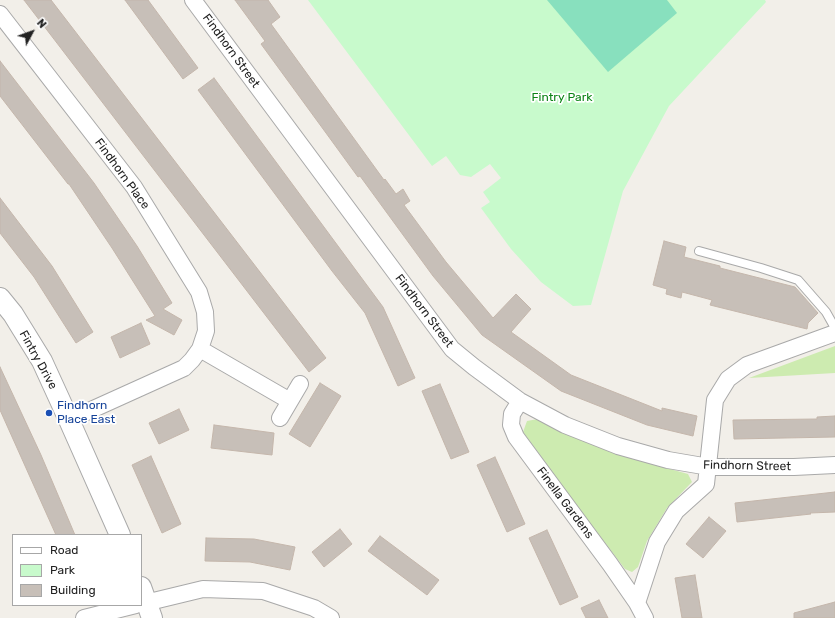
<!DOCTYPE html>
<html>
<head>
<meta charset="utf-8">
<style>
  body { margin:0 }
  #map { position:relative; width:835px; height:618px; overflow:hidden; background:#f2efe9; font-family:Rubik,sans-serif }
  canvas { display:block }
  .legend { position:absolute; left:12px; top:534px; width:130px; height:72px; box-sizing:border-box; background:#fff; border:1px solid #a7a7a7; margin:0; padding:5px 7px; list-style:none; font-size:12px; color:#222 }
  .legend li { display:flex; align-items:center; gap:8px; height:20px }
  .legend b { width:20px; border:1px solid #a7a7a7 }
  .north { position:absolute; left:12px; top:12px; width:40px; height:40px; -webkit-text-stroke:3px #fff; paint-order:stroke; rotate:49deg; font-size:11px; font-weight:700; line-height:16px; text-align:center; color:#222 }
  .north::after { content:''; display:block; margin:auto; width:14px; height:18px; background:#222; clip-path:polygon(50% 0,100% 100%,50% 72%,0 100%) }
</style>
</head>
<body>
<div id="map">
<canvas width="835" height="618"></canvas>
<ul class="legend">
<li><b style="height:5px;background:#fff"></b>Road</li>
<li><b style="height:11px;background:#c8facc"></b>Park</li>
<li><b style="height:11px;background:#c7bfb8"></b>Building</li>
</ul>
<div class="north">N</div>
</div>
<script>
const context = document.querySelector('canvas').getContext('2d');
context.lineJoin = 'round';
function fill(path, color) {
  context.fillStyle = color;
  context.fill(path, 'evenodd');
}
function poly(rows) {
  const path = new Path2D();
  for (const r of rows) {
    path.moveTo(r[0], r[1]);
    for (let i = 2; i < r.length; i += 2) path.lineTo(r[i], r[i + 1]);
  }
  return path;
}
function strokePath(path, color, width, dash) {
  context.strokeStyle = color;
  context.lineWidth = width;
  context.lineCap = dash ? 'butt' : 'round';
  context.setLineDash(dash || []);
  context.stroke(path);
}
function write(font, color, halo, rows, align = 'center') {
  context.font = font + ' Rubik,sans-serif';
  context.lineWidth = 3.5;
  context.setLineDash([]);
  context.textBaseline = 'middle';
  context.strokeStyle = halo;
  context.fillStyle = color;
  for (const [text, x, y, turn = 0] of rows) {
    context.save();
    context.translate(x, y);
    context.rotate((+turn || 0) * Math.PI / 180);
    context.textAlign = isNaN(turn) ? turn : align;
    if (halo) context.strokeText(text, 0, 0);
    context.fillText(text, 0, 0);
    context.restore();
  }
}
fill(poly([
  [835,346,835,373,749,378],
  [538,419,573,436,630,458,688,474,692,482,667,508,647,541,638,567,632,572,625,569,580,510,523,432,527,421]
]), '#cdebb0');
fill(poly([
  [308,0,765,0,766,2,669,106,623,191,591,305,573,306,541,282,511,249,481,208,490,202,483,192,501,178,490,164,471,177,460,175,446,156,432,166]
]), '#c8facc');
fill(poly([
  [547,0,667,0,677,13,608,72]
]), '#88e0be');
const building = poly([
  [24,0,51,0,326,358,309,372,24,0],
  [125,0,148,0,198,68,183,79,125,0],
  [235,0,268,0,280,17,271,24,384,180,385,179,396,194,403,189,410,201,404,205,446,262,493,318,516,294,531,309,511,332,571,375,662,411,662,408,697,416,693,436,647,425,561,391,482,335,433,276,360,176,358,177,326,133,261,44,265,41,235,0],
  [0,61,94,183,137,246,172,303,163,309,182,320,174,335,146,320,155,316,112,248,69,184,68,184,0,96,0,61],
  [214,78,383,307,415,378,398,386,365,313,332,271,198,90,214,78],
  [0,198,52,266,93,332,76,343,34,277,0,233,0,198],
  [664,241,686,247,684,257,720,266,720,268,795,287,818,313,808,323,807,329,710,305,712,300,682,292,681,298,666,294,667,289,653,285,664,241],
  [141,323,150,344,120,358,111,337,141,323],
  [0,367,41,455,75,535,56,535,0,410,0,367],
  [320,383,341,396,310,447,289,434,320,383],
  [440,384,469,452,451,459,422,391,440,384],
  [179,409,189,430,159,444,149,423,179,409],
  [835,416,835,437,734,439,733,420,817,419,817,417,835,416],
  [214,425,274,433,272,455,211,448,214,425],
  [151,456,181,524,162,533,132,465,151,456],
  [495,457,525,524,507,532,477,465,495,457],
  [835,492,835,512,810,513,811,514,737,522,735,503,835,492],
  [709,517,726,531,703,558,686,544,709,517],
  [340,529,352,544,324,567,312,552,340,529],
  [547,530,578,597,560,605,529,538,547,530],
  [380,536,439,580,427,595,368,551,380,536],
  [206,538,254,539,295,547,290,570,250,562,205,561,206,538],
  [695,575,702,618,682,618,675,578,695,575],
  [599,600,608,618,586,618,581,608,599,600],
  [835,602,835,618,794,618,794,613,835,602]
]);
fill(building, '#c7bfb8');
strokePath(building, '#c4b6ab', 1);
const service = poly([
  [699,251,761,268,798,280,826,312,835,328]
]);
const minor = poly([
  [193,0,452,349,474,367,520,401,565,425,618,446,668,460,709,467,794,467,835,465],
  [0,14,134,187,199,292,205,312,206,331,200,349,192,360,184,368,69,420],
  [200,349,290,401],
  [520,401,512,414,511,425,516,437,610,564,637,603,645,618],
  [280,418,300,384],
  [637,603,657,542,676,511,706,484,715,400,728,379,747,365,835,333],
  [141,604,203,589,263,591,314,608,331,618],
  [84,618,136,605]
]);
const tertiary = poly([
  [0,298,13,314,42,361,69,420,120,535],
  [141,587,152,618]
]);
strokePath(service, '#a9a9a9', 10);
strokePath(minor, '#a9a9a9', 18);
strokePath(tertiary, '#a9a9a9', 22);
strokePath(service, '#fff', 8);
strokePath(minor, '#fff', 16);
strokePath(tertiary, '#fff', 20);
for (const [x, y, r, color] of [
  [49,413,4,"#1a4fb4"]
]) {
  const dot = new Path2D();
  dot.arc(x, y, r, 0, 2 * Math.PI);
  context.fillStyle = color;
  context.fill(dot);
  strokePath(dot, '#fff', 1.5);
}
write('12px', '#222', '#fff', [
  ["Findhorn Street",231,51,54],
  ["Findhorn Place",122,174,54],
  ["Findhorn Street",424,311,53],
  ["Fintry Drive",38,360,61],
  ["Findhorn Street",747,466,1],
  ["Finella Gardens",565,503,53]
]);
write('12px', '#0c8416', '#fff', [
  ["Fintry Park",562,98]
]);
write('12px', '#164399', '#fff', [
  ["Findhorn",57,406],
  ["Place East",57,420]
], 'left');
</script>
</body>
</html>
